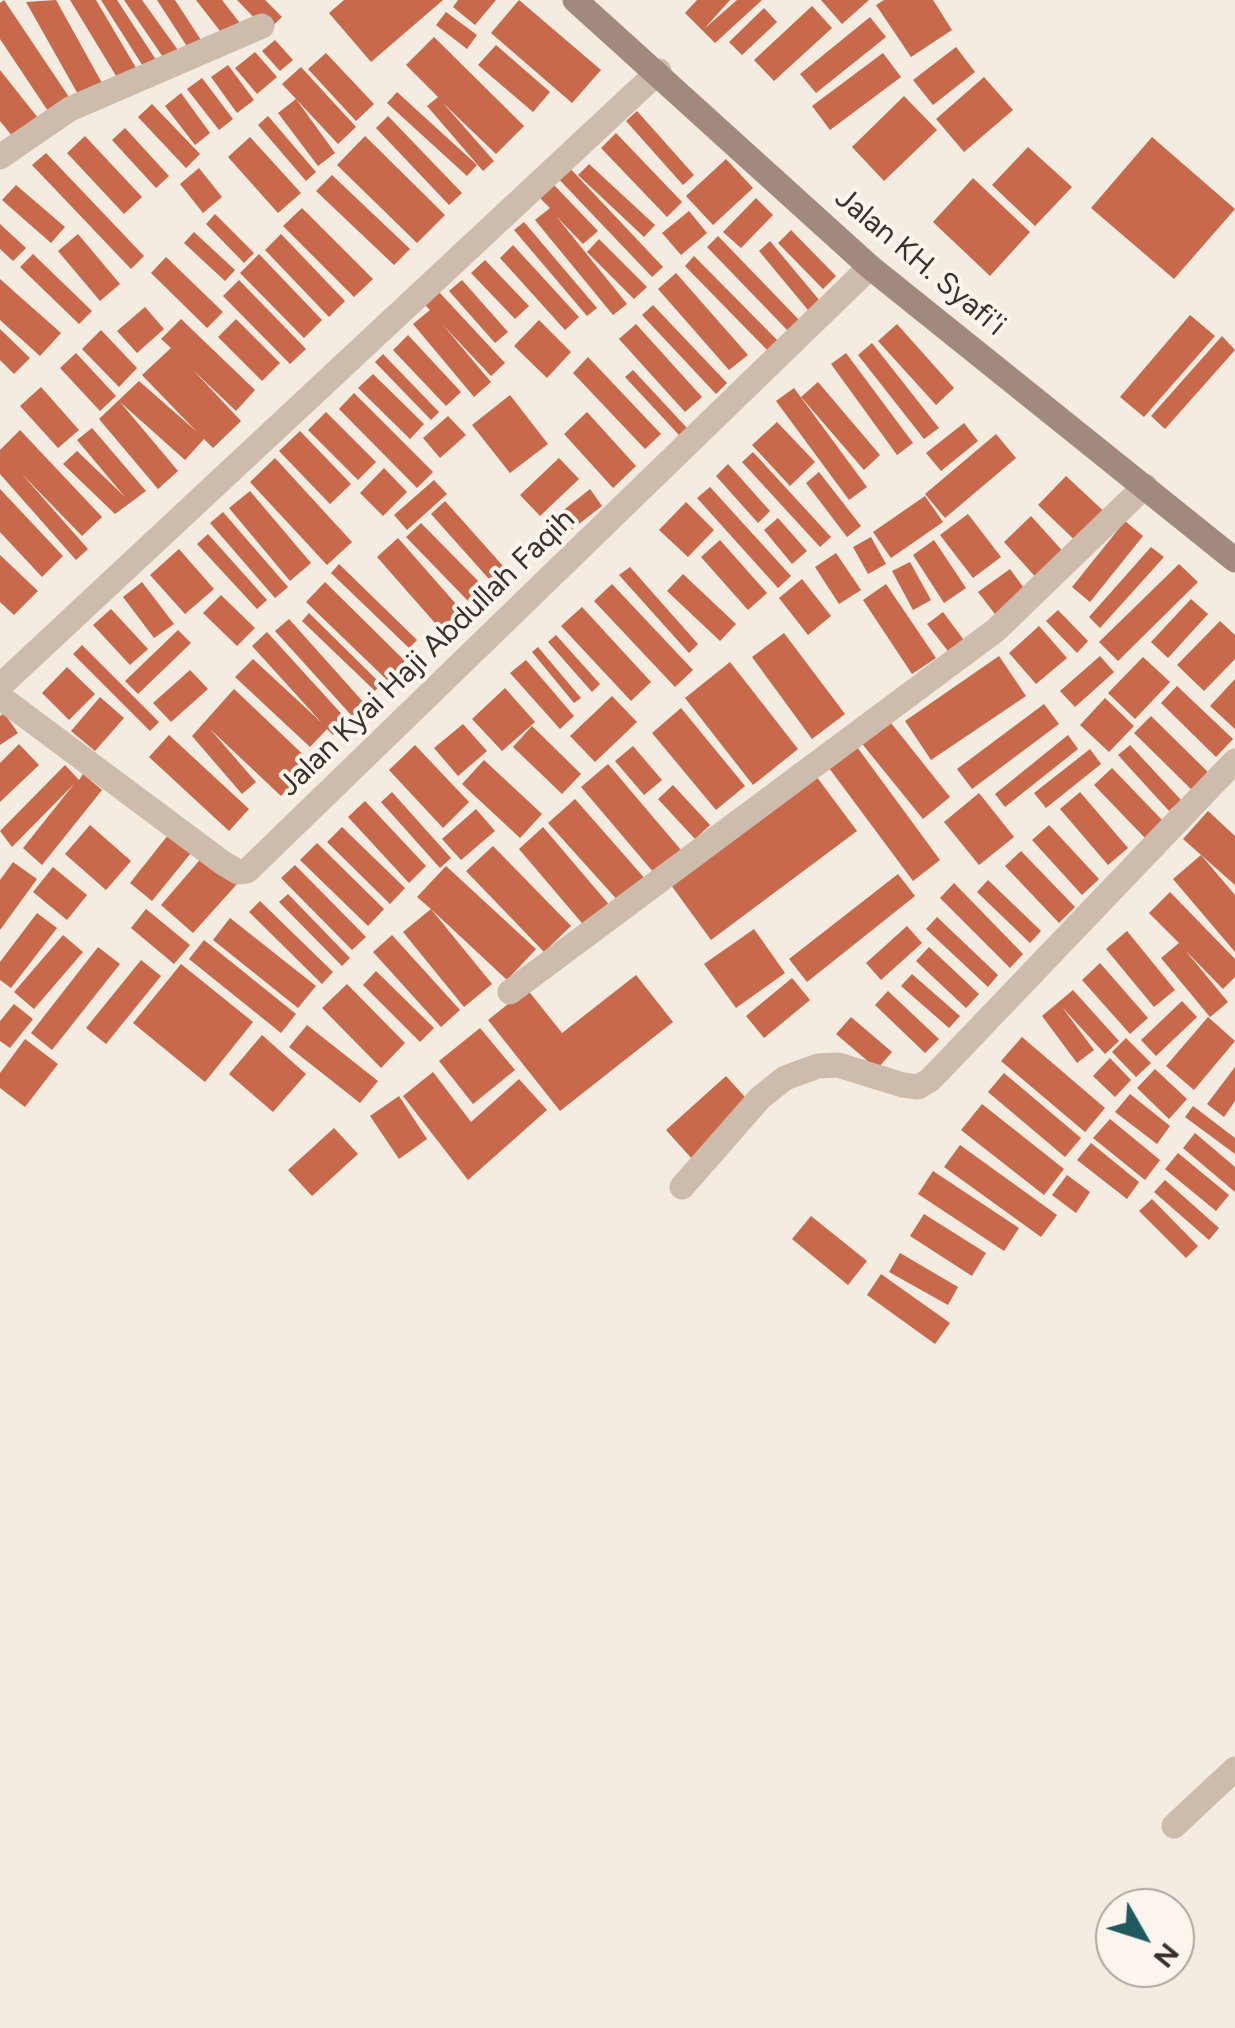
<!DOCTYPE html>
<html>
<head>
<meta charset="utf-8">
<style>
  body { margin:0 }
  #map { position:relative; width:1235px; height:2028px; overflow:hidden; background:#f4ebe1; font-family:Figtree,sans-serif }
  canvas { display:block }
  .north { position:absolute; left:1095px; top:1888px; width:100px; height:100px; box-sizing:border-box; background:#fbf5ee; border:2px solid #aea6a0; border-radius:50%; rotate:129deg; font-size:28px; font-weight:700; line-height:40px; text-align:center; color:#3b302b }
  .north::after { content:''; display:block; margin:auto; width:35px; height:45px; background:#1f5a5e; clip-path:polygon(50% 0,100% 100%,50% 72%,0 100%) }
</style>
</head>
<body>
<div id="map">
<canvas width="1235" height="2028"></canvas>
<div class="north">N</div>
</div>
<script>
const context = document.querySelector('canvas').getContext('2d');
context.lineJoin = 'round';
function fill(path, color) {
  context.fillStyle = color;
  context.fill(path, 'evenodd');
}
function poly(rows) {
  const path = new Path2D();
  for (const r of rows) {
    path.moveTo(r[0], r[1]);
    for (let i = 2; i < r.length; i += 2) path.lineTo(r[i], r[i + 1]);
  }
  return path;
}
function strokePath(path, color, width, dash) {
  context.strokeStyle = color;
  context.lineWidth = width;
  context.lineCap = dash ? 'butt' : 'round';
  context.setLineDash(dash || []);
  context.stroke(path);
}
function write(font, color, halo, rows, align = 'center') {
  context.font = font + ' Figtree,sans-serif';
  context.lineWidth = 8;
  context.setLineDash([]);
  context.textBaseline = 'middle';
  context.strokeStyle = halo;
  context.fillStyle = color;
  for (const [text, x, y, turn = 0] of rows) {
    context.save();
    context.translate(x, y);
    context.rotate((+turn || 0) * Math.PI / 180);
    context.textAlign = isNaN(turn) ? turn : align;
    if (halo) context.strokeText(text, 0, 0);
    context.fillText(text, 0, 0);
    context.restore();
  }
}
fill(poly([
  [4,0,73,103,52,117,0,39,0,3],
  [56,0,102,83,79,96,26,2],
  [70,0,96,0,139,73,121,84],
  [101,0,117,0,158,63,146,71],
  [124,0,142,0,180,53,167,63],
  [157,0,175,0,203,43,190,51],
  [196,0,222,0,243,27,227,40],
  [237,0,265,0,282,17,267,31],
  [344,0,443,0,371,62,329,13],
  [458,0,496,0,475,25,453,7],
  [519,0,601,70,572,103,491,33],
  [697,0,730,0,704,29,737,0,762,0,715,43,685,13],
  [821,0,869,0,842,24],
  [884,0,933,0,952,30,911,57,876,5],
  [812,6,832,28,774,81,754,60],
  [764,8,777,22,742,55,729,42],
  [446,12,477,35,467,49,436,25],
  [870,17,886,37,816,93,800,74],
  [434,37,524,126,496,154,443,103,494,161,483,171,427,106,438,97,406,65],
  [275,40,293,60,280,71,262,51],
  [496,45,550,92,533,112,478,65],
  [956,47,975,72,933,105,913,80],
  [255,52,277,77,257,94,235,68],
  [326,53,374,104,356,121,308,69],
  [883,53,901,77,830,130,812,106],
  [228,65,254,100,237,113,211,77],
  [301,67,356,127,338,144,282,84],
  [0,70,42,123,17,142,0,121],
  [984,77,1013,110,964,152,936,119],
  [202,78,233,119,219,130,187,89],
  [397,92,477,165,467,176,387,103],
  [181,93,210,133,195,145,165,106],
  [904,96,937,130,884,181,852,147],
  [296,99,335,153,318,166,278,113],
  [152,104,200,154,186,168,138,117],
  [637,111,694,175,683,185,626,121],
  [268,116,316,172,306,181,258,125],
  [388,116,462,193,449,205,376,128],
  [125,128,169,176,156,188,112,140],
  [616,133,682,202,667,217,601,148],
  [85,136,142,197,124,214,67,153],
  [365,136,445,215,417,243,337,165],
  [250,137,301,193,278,213,228,157],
  [1152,137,1235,209,1174,279,1091,208],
  [1028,147,1072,187,1035,226,992,185],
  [46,153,144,256,131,269,32,165],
  [726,159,753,188,713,225,686,196],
  [565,163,663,267,652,277,554,174],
  [589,164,655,225,644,237,578,175],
  [199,168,222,197,203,213,180,184],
  [332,175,410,249,394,265,316,191],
  [973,178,1030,232,990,276,933,222],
  [16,185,65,227,51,243,2,200],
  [554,185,598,231,583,244,556,216,627,304,613,315,535,220,550,208,540,198],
  [756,198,773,215,741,248,723,232],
  [302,208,373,279,354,297,283,226],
  [689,211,707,233,681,255,662,233],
  [215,214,254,253,244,263,206,224],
  [524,222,597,308,587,316,514,230],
  [0,224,26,248,13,261,0,249],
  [791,230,836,276,823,289,778,243],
  [194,232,235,270,225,281,184,243],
  [78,234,120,284,100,301,58,251],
  [281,234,345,301,329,317,265,250],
  [718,236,802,323,791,334,707,247],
  [599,239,647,287,634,299,587,252],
  [770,241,820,301,808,310,759,251],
  [513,245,579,317,565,330,500,258],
  [33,254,92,311,79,324,20,267],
  [259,254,322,320,304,338,240,273],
  [694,256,780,343,770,353,685,266],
  [166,257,223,312,207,328,151,273],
  [485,260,529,306,515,319,471,273],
  [676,273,748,355,729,370,658,289],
  [0,279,61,333,40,356,0,320],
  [239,280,306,349,290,364,223,296],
  [462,280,508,332,495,343,449,291],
  [439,292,505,363,491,376,443,325,491,382,474,397,413,324,430,310,425,305],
  [653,305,727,383,716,394,642,315],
  [145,307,164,329,137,353,117,331],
  [1190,315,1215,336,1144,417,1120,397],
  [181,319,255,390,236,411,193,370,241,421,213,448,204,439,185,460,120,402,178,471,158,489,99,419,139,381,197,432,142,375,171,348,161,339],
  [236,319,280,363,262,381,218,337],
  [539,320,571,352,547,378,514,346],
  [636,324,702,397,685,412,619,339],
  [897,324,954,388,936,405,878,341],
  [0,329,30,358,14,374,0,360],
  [101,330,137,368,119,387,82,349],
  [408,335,461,392,446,406,393,350],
  [1222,336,1235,350,1165,429,1151,416],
  [872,343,939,428,924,439,858,355],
  [76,353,116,396,100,411,60,368],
  [846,353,913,443,897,455,831,364],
  [383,354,439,412,431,420,375,362],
  [588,357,661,434,645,449,573,373],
  [633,370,687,428,679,435,625,377],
  [373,374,424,424,410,439,358,388],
  [818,382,880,455,864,470,801,397],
  [41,387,79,430,58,448,20,406],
  [794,388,867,487,849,500,776,401],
  [354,393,433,472,417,488,339,409],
  [510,395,548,444,510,473,472,425],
  [326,412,376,462,358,480,308,430],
  [587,412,636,466,613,488,564,434],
  [448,416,466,435,440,458,423,438],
  [777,422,815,462,790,486,752,445],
  [964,423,978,441,941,471,926,453],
  [92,428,146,491,115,514,63,464,77,451,125,497,77,440],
  [20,430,102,517,82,536,21,473,88,549,76,560,0,474,0,450],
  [300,431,351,484,330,504,279,451],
  [996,434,1016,458,945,518,925,494],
  [753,452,831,537,820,547,742,462],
  [275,458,352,542,327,565,250,482],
  [559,458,579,479,540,516,520,495],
  [728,464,770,511,758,523,716,476],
  [384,468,407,492,383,516,360,493],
  [819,472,861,526,847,537,806,483],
  [1066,476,1110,517,1082,547,1038,505],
  [434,480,447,494,407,530,394,515],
  [710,487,791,576,778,588,697,498],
  [0,489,63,556,42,577,0,532],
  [590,489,602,506,562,537,550,521],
  [250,491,311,563,290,581,229,508],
  [925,496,943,522,891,558,873,532],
  [445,501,511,575,497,588,431,514],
  [686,502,714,530,688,557,659,530],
  [223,512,288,587,275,598,210,523],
  [968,514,1001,557,973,578,940,535],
  [1031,516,1068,557,1040,582,1004,542],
  [778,518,807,551,792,564,764,530],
  [1125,521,1143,536,1090,602,1072,587],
  [421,523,484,587,469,602,406,537],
  [208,534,267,600,257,609,197,544],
  [871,537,886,564,868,574,853,547],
  [398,538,463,612,442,631,377,557],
  [720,540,767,593,748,610,701,557],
  [934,540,966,588,944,603,913,555],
  [1151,547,1164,557,1100,628,1089,617],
  [179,549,214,589,185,614,150,575],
  [836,553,861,590,839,604,815,567],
  [0,555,38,591,14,615,0,602],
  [910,562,931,600,913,610,892,571],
  [339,564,417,640,409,648,331,573],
  [1179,564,1198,582,1118,661,1099,642],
  [630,567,698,644,689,653,619,575],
  [1010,569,1029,595,998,618,978,592],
  [683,574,736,624,720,641,667,591],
  [802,579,831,616,808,635,779,598],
  [142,582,174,624,154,638,123,597],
  [325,582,405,661,387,680,306,602],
  [612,584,693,670,675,687,594,601],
  [886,584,936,658,912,674,863,600],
  [221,595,255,628,237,646,203,613],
  [1191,599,1208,614,1168,658,1151,642],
  [582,607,651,682,631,701,561,626],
  [111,609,148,649,130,665,93,625],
  [1058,610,1088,641,1077,653,1046,621],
  [943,612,966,643,951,655,927,624],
  [309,613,381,684,375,691,302,621],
  [289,619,365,704,352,716,275,631],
  [1220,621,1235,635,1235,659,1204,691,1177,665],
  [1039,626,1067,658,1036,684,1009,653],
  [178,630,191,643,138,694,125,681],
  [267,632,348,721,333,735,327,729,310,747,235,677,253,659,322,723,252,646],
  [784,633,845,714,812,739,752,657],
  [556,635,600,684,592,692,548,642],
  [82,645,159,722,150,731,73,654],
  [538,647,581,698,574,703,532,652],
  [999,656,1026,696,931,760,905,721],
  [1100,656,1114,672,1075,707,1060,691],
  [1143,657,1170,682,1135,719,1108,693],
  [526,660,574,716,560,729,510,673],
  [730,662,798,749,753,785,685,698],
  [67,667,95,694,69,720,42,693],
  [190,670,208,689,171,722,153,703],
  [1235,679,1235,729,1210,706],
  [1177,686,1233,739,1216,757,1161,703],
  [505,688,535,722,502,751,472,719],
  [234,689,312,763,281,796,210,729,256,782,242,794,192,736],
  [612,696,637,722,595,762,570,736],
  [100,697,124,718,95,751,71,731],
  [1105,698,1134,726,1109,752,1080,725],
  [1044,704,1059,724,972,789,957,769],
  [681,708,745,786,716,810,652,733],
  [4,713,18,733,0,745,0,716],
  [1151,716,1213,777,1196,794,1134,733],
  [887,718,950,797,923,819,859,740],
  [463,724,487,751,458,776,434,748],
  [532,726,581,774,562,794,513,747],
  [169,735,249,809,229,831,149,757],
  [1068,735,1078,749,1005,807,995,794],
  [19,744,39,765,0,802,0,763],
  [415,745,469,802,443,828,389,770],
  [1130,745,1181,800,1169,811,1118,755],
  [633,746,662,780,644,795,615,761],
  [857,747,940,860,913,881,829,768],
  [1090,749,1101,764,1046,808,1034,793],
  [484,760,542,814,520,838,462,784],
  [608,764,681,850,654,873,581,787],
  [65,765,79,780,83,774,102,790,42,865,23,848,74,784,12,847,0,831],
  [1112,768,1163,821,1145,838,1094,785],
  [816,776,857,831,711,940,671,885],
  [673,785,710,825,695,839,658,799],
  [392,792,451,858,440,868,381,802],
  [1080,792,1128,848,1108,865,1060,809],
  [979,793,1014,837,979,865,944,822],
  [575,799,647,881,621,904,548,823],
  [365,801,426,866,409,883,348,817],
  [476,809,495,831,461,860,442,839],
  [1208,811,1235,836,1235,885,1183,839],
  [90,825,131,861,106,890,65,854],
  [1049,825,1099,879,1082,895,1032,840],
  [342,827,405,888,390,904,327,842],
  [543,827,612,908,587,929,519,849],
  [172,830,195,848,152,901,130,883],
  [317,843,384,909,368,926,300,860],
  [493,846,571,926,544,952,466,871],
  [1021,851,1075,907,1059,923,1005,866],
  [204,855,237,884,193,933,161,905],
  [1201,855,1235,895,1235,952,1173,879],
  [13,862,37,879,0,930,0,880],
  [295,865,366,937,352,950,281,878],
  [446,866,536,949,507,980,431,909,492,984,464,1007,403,932,431,909,417,897],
  [53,867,87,895,67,920,33,892],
  [898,874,915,896,807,982,789,959],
  [988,880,1041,931,1030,943,977,892],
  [954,883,1023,954,1010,968,940,898],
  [1170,892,1235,959,1235,977,1223,989,1185,950,1228,1002,1210,1017,1161,958,1179,943,1149,913],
  [288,894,350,958,342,966,279,902],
  [260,901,333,972,322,984,249,912],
  [146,909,190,945,174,964,131,928],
  [37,913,57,928,11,988,0,980,0,962],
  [937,917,998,975,988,987,926,929],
  [230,918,316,986,298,1008,213,940],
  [907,926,922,943,881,980,866,963],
  [754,929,785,973,736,1008,704,964],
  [1127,931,1175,990,1154,1007,1106,949],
  [63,935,83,952,34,1009,14,992],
  [392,935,460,1010,441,1027,373,952],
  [204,940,296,1014,281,1033,189,959],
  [98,947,120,964,52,1050,31,1033],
  [929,947,979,994,966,1008,916,961],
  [141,960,161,976,106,1044,86,1028],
  [1100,963,1148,1018,1130,1034,1082,980],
  [181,964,253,1022,205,1082,133,1023],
  [376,971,434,1028,420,1042,363,985],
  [912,974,960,1016,949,1028,901,986],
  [636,975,673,1022,560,1111,488,1020,527,989,562,1033],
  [792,978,810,1000,764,1038,746,1016],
  [347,984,405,1043,381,1068,322,1008],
  [1073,990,1119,1041,1105,1054,1062,1007,1094,1050,1077,1063,1042,1016],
  [888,991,939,1039,925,1053,875,1005],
  [1182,1001,1197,1017,1156,1056,1141,1040],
  [14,1004,33,1019,10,1048,0,1041,0,1021],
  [851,1017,892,1052,877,1069,836,1034],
  [1208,1017,1235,1041,1194,1090,1166,1066],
  [307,1025,378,1081,360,1103,289,1047],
  [480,1028,515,1070,473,1104,439,1061],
  [262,1035,306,1074,273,1112,229,1074],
  [1022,1037,1105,1108,1085,1132,1001,1061],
  [1126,1038,1151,1063,1136,1077,1112,1052],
  [25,1039,58,1064,25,1107,0,1088,0,1073],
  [1110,1058,1131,1080,1115,1097,1093,1076],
  [1235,1067,1235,1101,1224,1117,1207,1104],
  [1155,1069,1187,1099,1169,1119,1137,1088],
  [433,1072,471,1122,519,1079,547,1110,468,1180,403,1096],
  [1004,1073,1081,1138,1065,1157,988,1092],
  [726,1076,753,1106,693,1160,666,1130],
  [1130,1094,1170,1126,1157,1144,1115,1112],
  [399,1096,427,1139,399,1159,370,1116],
  [982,1104,1064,1169,1044,1195,961,1130],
  [1193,1106,1235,1138,1235,1154,1185,1117],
  [1110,1119,1160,1160,1145,1180,1093,1138],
  [334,1128,358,1154,312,1196,288,1170],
  [1195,1133,1235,1167,1235,1192,1183,1148],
  [1091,1143,1139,1182,1127,1199,1077,1160],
  [960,1145,1057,1215,1041,1237,944,1167],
  [1178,1153,1229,1195,1216,1211,1165,1169],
  [933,1171,1019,1228,1004,1251,918,1194],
  [1067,1175,1090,1192,1076,1213,1052,1195],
  [1165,1180,1219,1228,1209,1240,1154,1192],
  [1152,1199,1198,1246,1186,1258,1139,1211],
  [924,1214,986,1253,972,1276,910,1236],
  [811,1216,867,1261,848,1285,792,1239],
  [900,1253,958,1287,948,1305,889,1272],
  [881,1274,950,1323,935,1344,867,1295]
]), '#c8694b');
strokePath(poly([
  [0,157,70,109,262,26],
  [0,686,659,71],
  [0,697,223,863,238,872,247,871,870,267],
  [510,992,996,630,1145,486],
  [682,1187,760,1098,785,1078,818,1066,838,1065,903,1085,918,1087,930,1080,1235,761],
  [1174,1826,1235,1769]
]), '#cdbbac', 25);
strokePath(poly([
  [575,0,870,267,1235,560]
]), '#a18a7d', 25);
write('30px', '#3b302b', '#fbf5ee', [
  ["Jalan KH. Syafi'i",920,262,40],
  ["Jalan Kyai Haji Abdullah Faqih",427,653,-44]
]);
</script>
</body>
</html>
